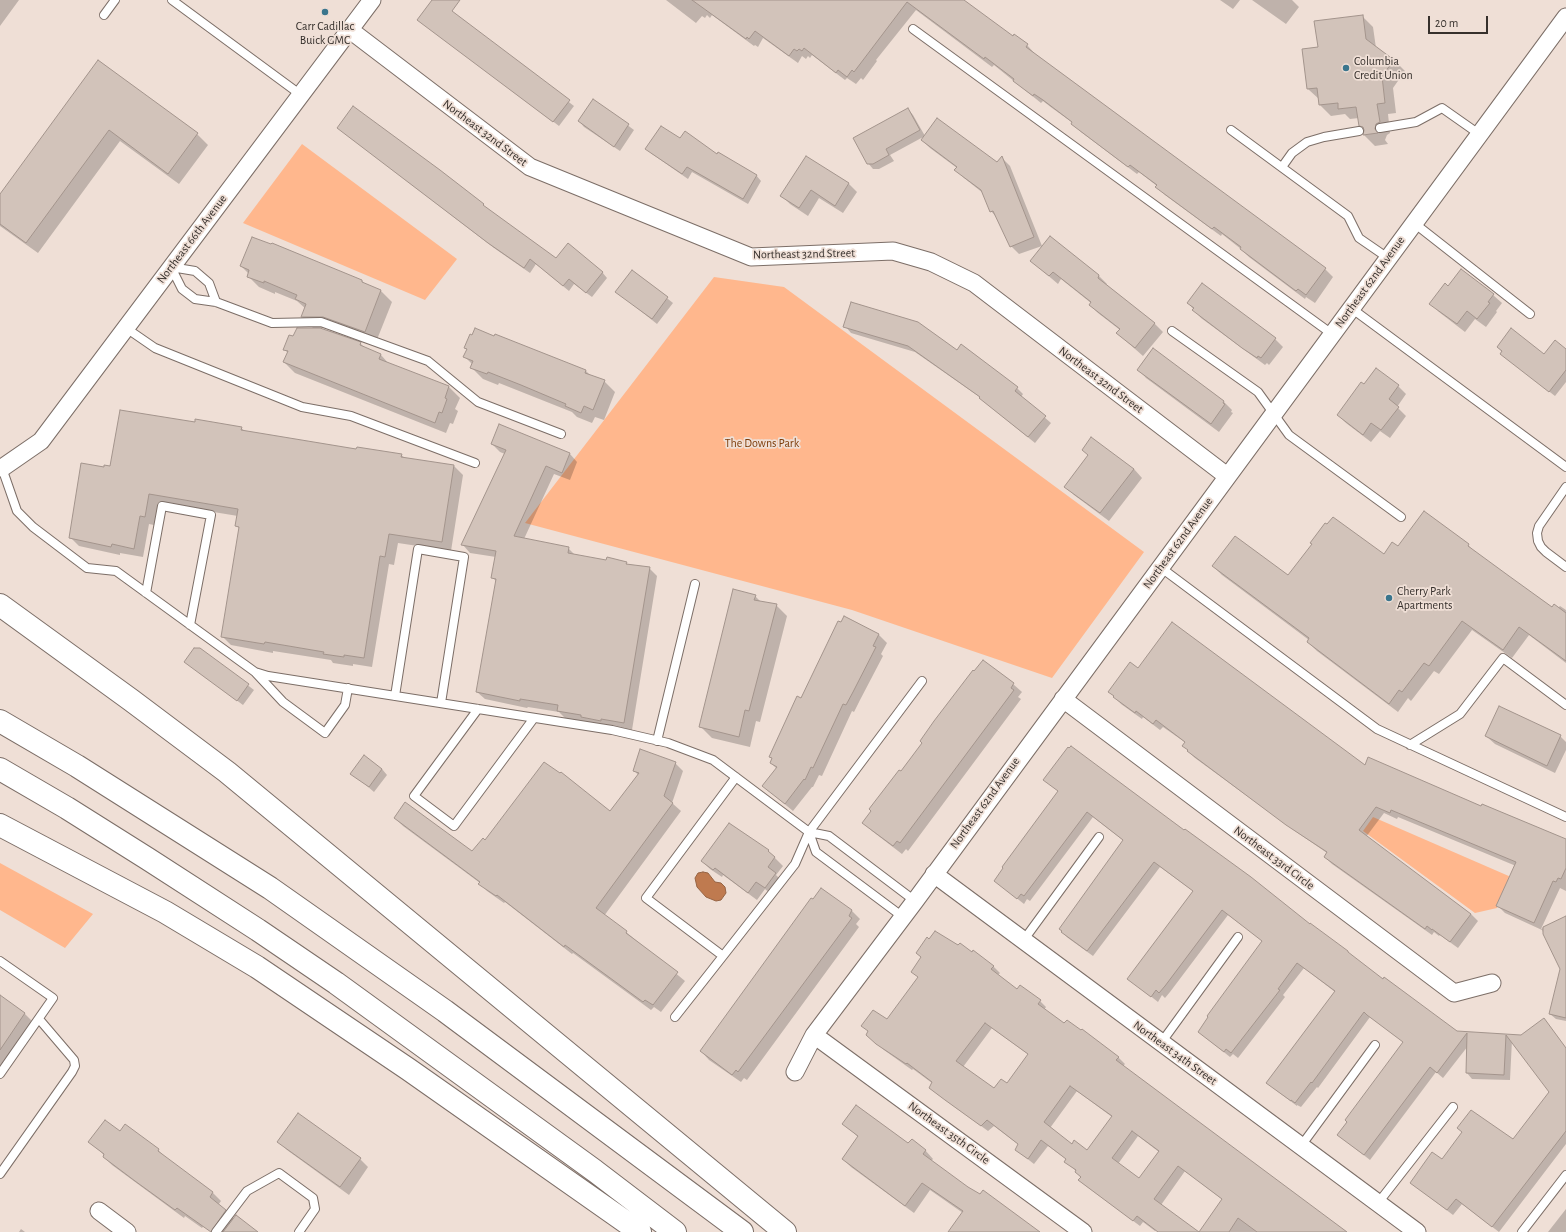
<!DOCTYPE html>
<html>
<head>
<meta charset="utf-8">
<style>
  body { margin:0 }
  #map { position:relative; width:1566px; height:1232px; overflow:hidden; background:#efdfd6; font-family:"Alegreya Sans",sans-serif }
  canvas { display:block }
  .scale { position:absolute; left:1428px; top:16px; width:60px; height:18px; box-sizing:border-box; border:2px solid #36302c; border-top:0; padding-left:5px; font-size:12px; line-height:14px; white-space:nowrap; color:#36302c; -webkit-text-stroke:3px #efdfd6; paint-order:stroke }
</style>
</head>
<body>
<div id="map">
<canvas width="1566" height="1232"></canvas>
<div class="scale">20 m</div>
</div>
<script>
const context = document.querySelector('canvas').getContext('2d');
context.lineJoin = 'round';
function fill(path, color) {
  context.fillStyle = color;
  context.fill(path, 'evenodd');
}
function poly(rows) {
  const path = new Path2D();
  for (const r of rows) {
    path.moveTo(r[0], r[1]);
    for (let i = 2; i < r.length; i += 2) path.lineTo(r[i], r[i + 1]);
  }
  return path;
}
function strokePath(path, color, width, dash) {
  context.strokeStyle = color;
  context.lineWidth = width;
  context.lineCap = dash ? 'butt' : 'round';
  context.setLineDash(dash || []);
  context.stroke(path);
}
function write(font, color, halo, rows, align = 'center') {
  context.font = font + ' "Alegreya Sans",sans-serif';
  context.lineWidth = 3.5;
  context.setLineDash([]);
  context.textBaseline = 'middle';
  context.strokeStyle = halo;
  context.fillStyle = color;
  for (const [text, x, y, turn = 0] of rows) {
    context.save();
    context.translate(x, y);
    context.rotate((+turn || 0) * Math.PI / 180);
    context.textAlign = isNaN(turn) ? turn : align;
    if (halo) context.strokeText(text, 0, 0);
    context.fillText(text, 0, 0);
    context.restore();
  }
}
fill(poly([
  [302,144,457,259,425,300,243,223],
  [714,277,784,287,1144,552,1052,678,852,610,525,523],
  [1373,817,1511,877,1497,908,1475,913,1363,831],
  [0,863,93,914,65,948,0,910]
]), '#ffb78d');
const water = poly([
  [703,872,708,873,715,882,721,883,725,887,726,893,721,900,716,901,706,897,697,887,695,878,698,873,703,872]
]);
fill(water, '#bf7a4f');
strokePath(water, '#966444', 1);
fill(poly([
  [0,0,19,0,0,26],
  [434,0,574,106,559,126,419,20],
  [666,0,962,0,1013,38,1027,45,1035,54,1325,269,1333,277,1315,303,1306,297,1305,299,1249,257,1241,249,1222,234,1221,236,1165,195,1157,186,1139,172,1137,174,1081,132,1073,123,1052,108,1043,101,1041,103,994,65,992,67,916,10,876,60,877,61,863,80,861,78,856,84,847,78,845,80,812,55,810,58,808,56,806,59,802,56,798,63,763,38,758,47,755,45,754,46,712,15,710,18,707,15,705,18,702,16,696,23],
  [1220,0,1240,0,1233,9],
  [1252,0,1292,0,1299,7,1286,24],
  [1362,16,1373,27,1376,48,1394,60,1405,71,1393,88,1396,113,1388,114,1390,133,1387,135,1385,140,1388,144,1375,146,1364,135,1365,131,1360,125,1359,118,1350,119,1345,114,1331,116,1320,105,1320,100,1308,89,1319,48],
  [99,61,197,134,208,145,179,184,120,141,38,253,0,226,0,196],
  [594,100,634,130,620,151,584,127,579,121],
  [908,109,913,115,925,136,890,155,894,161,879,169,873,169,868,163],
  [338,128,439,171,489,210,556,260,602,272,607,278,592,297,574,284,569,291,536,264,530,273,494,248],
  [680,140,717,156,756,175,761,181,748,204,692,172,688,179,652,154,647,149],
  [922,140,998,163,1002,158,1010,166,1042,246,1019,254,1011,246,997,218,991,211,983,193,964,178,956,170,957,168,930,148],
  [807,157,849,184,857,192,843,213,819,198,808,216,790,204,782,196],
  [1050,237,1099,276,1107,284,1106,285,1154,323,1163,332,1143,356,1117,333,1120,330,1098,313,1090,305,1091,303,1061,279,1058,284,1031,261],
  [241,266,362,281,366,285,381,291,392,302,376,342,334,327,318,328,360,343,366,349,381,355,389,364,449,387,460,398,455,409,458,411,453,424,450,423,446,433,295,373,284,362,288,353,284,349,294,338,314,329,302,317,306,309,297,301,275,292,275,294,259,287,248,276,249,274],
  [633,271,673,303,657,324,617,292],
  [1462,271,1493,295,1502,303,1496,311,1497,312,1486,327,1475,319,1465,332,1439,312,1431,303,1449,287],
  [1188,303,1275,339,1283,347,1269,365,1267,363,1265,365,1201,318],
  [845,326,958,351,962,345,1017,388,1023,394,1021,397,1051,423,1035,443,987,404,981,398,915,352,851,333],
  [496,335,586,371,591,376,604,381,615,392,604,420,595,417,592,423,577,417,572,412,499,383,498,385,483,379,472,368,473,365,465,357,467,350,465,348,495,337],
  [1498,347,1544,355,1566,350,1566,382,1555,396,1507,359],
  [1153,349,1224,402,1232,410,1231,412,1233,413,1219,432,1146,378,1138,369],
  [1365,386,1398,386,1406,394,1397,407,1406,416,1390,438,1380,431,1371,442,1346,423,1338,415],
  [196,423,241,428,246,432,357,451,401,455,405,458,454,466,463,475,451,551,398,543,394,565,389,564,372,667,353,664,353,666,333,663,331,660,273,651,273,653,231,645,222,636,240,529,237,526,238,516,158,503,154,525,149,524,143,557,120,553,120,555,79,546,70,537,104,468,111,468],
  [492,444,570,454,577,462,570,480,554,474,524,539,568,548,576,556,626,563,629,565,649,568,657,576,632,730,566,719,559,712,528,707,527,708,485,699,477,692,497,582,492,577,496,557,470,553,463,545,505,454,500,452],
  [1089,455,1134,469,1142,478,1109,521,1074,495,1066,486],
  [1468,545,1477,554,1552,608,1558,608,1560,606,1566,610,1566,663,1529,635,1512,658,1472,630,1439,674,1434,671,1411,701,1408,698,1398,712,1317,651,1308,642,1309,640,1222,575,1213,566,1288,577,1384,556,1398,548],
  [755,596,761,602,776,605,787,616,760,722,756,721,750,747,712,738,701,727],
  [844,618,879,635,887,643,881,654,883,656,860,700,854,712,852,711,822,776,819,775,813,787,812,787,793,811,763,786,777,769,771,763,773,759,770,756],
  [200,649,254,690,243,705,185,662],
  [1138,669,1365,766,1482,807,1483,805,1518,819,1521,821,1566,841,1566,891,1560,888,1541,929,1566,917,1566,974,1561,970,1542,930,1505,913,1498,906,1516,866,1398,817,1397,819,1384,813,1366,837,1471,914,1478,921,1458,948,1440,935,1439,936,1434,932,1432,935,1332,864,1325,857,1327,853,1295,831,1195,758,1188,751,1186,743,1163,727,1160,730,1143,717,1142,719,1121,704,1110,692],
  [1013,684,1022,692,1018,697,1021,699,908,851,906,849,902,854,872,831,864,823],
  [1486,736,1560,736,1566,742,1566,750,1555,773,1495,744],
  [675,763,683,771,672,803,681,811,604,916,626,932,685,981,661,1012,654,1007,651,1010,573,953,572,954,505,902,504,903,487,891,480,883,403,826,395,818,473,853,486,841,611,812,638,775,634,770],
  [382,769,387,775,374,792,352,773],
  [1044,779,1383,980,1456,1032,1521,1036,1544,1019,1566,1048,1566,1144,1499,1232,1462,1204,1453,1215,1411,1183,1442,1160,1513,1140,1550,1092,1512,1040,1510,1080,1472,1079,1467,1073,1468,1046,1443,1078,1436,1072,1370,1160,1338,1135,1404,1042,1370,1017,1318,1088,1317,1087,1301,1107,1297,1105,1297,1106,1273,1088,1335,992,1304,968,1283,995,1285,997,1238,1058,1233,1054,1230,1057,1205,1037,1263,941,1228,915,1170,992,1165,998,1162,995,1158,1002,1129,979,1193,891,1160,867,1093,956,1068,938,1062,932,1124,841,1093,817,1030,901,1027,899,1024,904,995,881,1059,792],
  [768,851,783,866,776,875,783,882,773,896,765,889,757,900,723,875,722,877,710,869,702,861],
  [822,889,852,911,860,919,856,924,859,927,747,1080,744,1078,741,1082,709,1060,701,1051],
  [917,953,993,966,1000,973,998,975,1017,990,1040,1001,1046,1007,1044,1010,1064,1025,1118,1057,1125,1064,1123,1066,1346,1232,1200,1232,1223,1200,1185,1171,1161,1205,1197,1232,1170,1232,1160,1224,1155,1231,1143,1222,1140,1226,1086,1186,1079,1180,1081,1178,1076,1171,1065,1161,1066,1159,1048,1146,1034,1164,1016,1150,1019,1145,994,1126,988,1131,937,1094,930,1088,932,1083,913,1069,912,1070,884,1050,873,1041,919,978,912,971,922,958],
  [992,1028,1029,1055,1007,1084,994,1089,963,1067],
  [1077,1091,1112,1117,1087,1151,1072,1145,1050,1128],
  [1138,1136,1159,1152,1139,1180,1118,1164],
  [1566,979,1566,1021,1556,1019,1550,1014],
  [0,997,25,1014,36,1025,0,1076],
  [844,1124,925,1150,933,1159,931,1161,967,1188,1037,1232,950,1232,963,1213,930,1190,914,1213,851,1167,843,1159,858,1137],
  [120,1132,158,1150,166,1158,213,1193,221,1201,202,1228,185,1216,184,1218,112,1165,104,1157,105,1156,90,1142],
  [279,1142,360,1159,368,1167,349,1195,287,1150],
  [1566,1209,1566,1232,1548,1232],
  [226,1211,234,1219,255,1232,213,1232,212,1231],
  [21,1229,25,1232,19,1232]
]), '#0003');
const building = poly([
  [432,0,460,0,452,11,570,100,553,122,417,20,432,0],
  [692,0,964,0,1013,36,1014,34,1028,44,1026,47,1326,268,1306,295,1298,289,1296,291,1240,249,1241,247,1214,227,1212,229,1155,187,1157,185,1130,165,1128,167,1071,124,1072,122,1043,100,1034,94,1033,96,1013,81,1014,79,985,57,984,59,907,2,854,72,852,70,847,77,838,70,836,73,804,48,802,51,799,49,797,51,794,49,789,56,755,31,749,39,747,37,746,39,692,0],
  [1363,15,1366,39,1394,60,1382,76,1385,103,1377,104,1380,122,1376,124,1375,129,1378,133,1363,135,1364,130,1363,127,1359,126,1356,107,1338,109,1338,103,1319,105,1317,88,1307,89,1302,49,1318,47,1314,21,1363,15],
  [98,60,198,133,168,174,109,130,26,243,0,224,0,194,98,60],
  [593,99,629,124,614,147,578,121,593,99],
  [353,106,440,170,484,204,483,205,556,258,568,243,603,272,586,293,569,279,563,286,530,259,524,268,488,243,337,128,353,106],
  [908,108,920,130,886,149,889,155,873,164,867,164,853,138,908,108],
  [937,118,997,162,1002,156,1034,237,1010,247,993,211,990,212,981,190,954,170,957,167,921,140,937,118],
  [661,126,680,138,685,131,717,154,718,152,757,175,743,199,687,167,682,174,645,149,661,126],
  [806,156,849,183,835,206,811,190,799,208,780,196,806,156],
  [1050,236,1099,275,1098,278,1155,323,1135,348,1116,333,1120,329,1089,305,1091,302,1053,272,1049,276,1030,261,1050,236],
  [252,237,271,244,272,243,362,280,362,282,381,290,365,332,323,317,301,317,306,304,295,299,297,295,264,281,264,283,247,277,249,270,240,266,252,237],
  [1461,269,1494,294,1488,302,1490,303,1477,319,1467,311,1457,324,1429,304,1445,283,1448,286,1461,269],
  [632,270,668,297,652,319,615,292,632,270],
  [1202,283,1276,338,1261,358,1258,356,1257,358,1242,348,1192,310,1194,308,1187,303,1202,283],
  [851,302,918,322,957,350,961,344,1018,387,1015,391,1046,416,1028,437,979,398,980,397,908,346,843,327,851,302],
  [297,328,320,328,361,342,360,345,381,354,379,359,449,386,445,398,447,399,442,413,439,412,435,423,283,362,288,351,283,350,289,335,293,336,297,328],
  [475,328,494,336,495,334,586,370,585,373,605,380,593,410,584,406,581,413,565,406,566,404,521,385,488,372,487,374,470,368,473,361,463,357,467,349,464,348,470,334,472,335,475,328],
  [1511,328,1544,354,1555,340,1566,349,1566,370,1549,392,1500,354,1502,351,1497,347,1511,328],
  [1153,348,1224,401,1223,403,1225,404,1211,424,1137,370,1153,348],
  [1376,368,1399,385,1389,399,1399,407,1381,430,1371,423,1363,435,1337,415,1361,382,1364,384,1376,368],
  [120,410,195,422,195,419,242,427,241,430,356,449,357,447,402,454,401,457,454,465,442,542,389,534,385,557,380,556,364,658,344,655,344,657,323,654,324,652,265,642,264,644,221,637,239,527,235,526,238,509,149,494,145,517,140,516,134,549,112,544,111,547,69,538,81,463,104,467,104,465,110,466,120,410],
  [499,424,570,453,562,473,546,466,514,536,569,547,568,553,606,560,607,557,627,562,626,564,650,567,624,723,601,719,601,721,581,717,581,715,557,711,558,705,520,699,520,701,476,692,496,579,491,578,496,551,461,545,506,450,491,444,499,424],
  [1091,437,1134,469,1100,513,1064,487,1088,455,1082,450,1091,437],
  [1424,511,1469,544,1468,546,1509,576,1552,607,1554,604,1566,613,1566,661,1519,627,1503,650,1462,621,1429,666,1424,663,1402,692,1399,690,1389,704,1307,642,1309,638,1212,566,1235,536,1288,575,1312,544,1310,543,1325,523,1327,524,1333,517,1384,554,1392,542,1398,546,1424,511],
  [733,589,756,595,754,600,777,604,749,711,745,710,739,737,699,727,733,589],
  [844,616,879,634,873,646,876,647,853,692,846,705,843,704,813,768,811,767,805,780,804,779,785,804,762,786,777,767,770,763,772,758,769,757,797,696,801,698,838,621,841,622,844,616],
  [1172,622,1365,765,1368,757,1481,806,1482,804,1566,839,1566,868,1561,879,1558,878,1556,882,1553,881,1534,923,1496,906,1516,862,1391,810,1390,813,1376,807,1359,830,1471,914,1450,942,1432,929,1432,930,1427,926,1425,929,1324,857,1327,852,1286,825,1187,751,1188,750,1182,746,1185,742,1156,720,1153,724,1136,711,1135,713,1113,697,1114,696,1108,692,1130,662,1138,668,1172,622],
  [194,648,200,648,249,684,237,701,184,662,194,648],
  [983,660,1014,683,1011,688,1014,690,900,843,897,841,893,846,862,823,871,811,869,809,899,770,901,771,922,743,920,741,934,721,973,670,974,671,983,660],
  [1499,706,1561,735,1547,766,1485,736,1499,706],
  [1071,746,1184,830,1185,829,1251,877,1310,924,1310,923,1348,951,1348,952,1383,979,1384,977,1457,1031,1521,1035,1544,1018,1566,1048,1566,1131,1492,1227,1456,1199,1447,1210,1410,1183,1432,1152,1442,1159,1462,1132,1457,1128,1471,1110,1513,1139,1549,1092,1506,1035,1504,1075,1466,1073,1467,1033,1437,1073,1430,1067,1364,1155,1337,1135,1347,1122,1345,1120,1403,1042,1367,1015,1364,1012,1312,1083,1311,1082,1295,1103,1291,1100,1291,1101,1266,1083,1335,991,1312,974,1297,963,1278,989,1280,990,1231,1053,1226,1049,1224,1052,1198,1032,1208,1017,1207,1016,1262,941,1222,910,1165,986,1159,993,1156,990,1151,997,1127,979,1193,891,1154,862,1087,951,1061,932,1062,931,1059,929,1123,840,1087,812,1024,896,1021,894,1017,899,994,881,1003,868,1002,867,1058,791,1043,780,1068,747,1069,748,1071,746],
  [640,749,676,762,664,796,673,803,596,908,627,931,626,933,678,972,653,1005,645,1000,643,1002,565,945,564,947,497,895,496,896,478,884,480,882,394,818,405,802,472,851,483,838,485,840,544,762,560,773,561,772,610,811,639,773,633,771,640,749],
  [364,755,382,769,369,787,350,774,364,755],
  [729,823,769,850,768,851,775,857,768,867,776,873,765,888,756,882,748,893,715,868,713,870,701,861,729,823],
  [821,888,852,910,849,916,852,918,738,1072,736,1070,732,1075,700,1051,811,898,813,899,821,888],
  [1566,916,1566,1018,1549,1014,1560,969,1543,934,1543,927,1566,916],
  [935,931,958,945,960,943,972,952,973,950,994,966,991,969,1017,989,1020,985,1041,1000,1038,1004,1064,1023,1067,1020,1081,1030,1082,1029,1119,1057,1116,1060,1347,1232,1257,1232,1238,1218,1229,1232,1199,1232,1222,1199,1178,1166,1154,1199,1199,1232,1158,1232,1137,1216,1133,1221,1078,1180,1081,1177,1075,1172,1076,1170,1064,1162,1066,1159,1041,1140,1028,1159,1015,1150,1018,1144,987,1120,981,1126,945,1100,929,1088,932,1082,907,1063,906,1064,876,1044,866,1035,868,1031,861,1026,873,1010,887,1019,918,977,911,972,921,957,916,953,927,937,929,939,935,931],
  [985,1023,1028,1054,1007,1083,1001,1079,994,1088,956,1061,985,1023],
  [1070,1086,1112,1116,1087,1150,1074,1140,1072,1144,1044,1122,1070,1086],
  [1132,1131,1159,1151,1139,1178,1112,1158,1132,1131],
  [0,995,25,1013,0,1050,0,995],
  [856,1105,908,1143,912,1139,926,1150,923,1154,968,1187,980,1194,983,1190,1040,1232,948,1232,963,1211,922,1183,905,1206,842,1159,858,1136,842,1124,856,1105],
  [298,1113,361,1158,340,1187,277,1142,298,1113],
  [105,1120,120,1131,125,1124,159,1149,158,1151,213,1192,210,1197,226,1210,211,1232,177,1208,175,1210,135,1181,103,1157,104,1154,88,1142,105,1120],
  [236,1215,258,1232,223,1232,236,1215]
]);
fill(building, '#d2c3ba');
strokePath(building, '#a3948c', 1);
const lane = poly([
  [172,0,301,95],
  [104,15,115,0],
  [913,29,1332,334],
  [1380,128,1416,122,1442,108,1479,134],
  [1231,130,1348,216,1359,238,1388,258],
  [1282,167,1292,153,1307,142,1324,137,1359,131],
  [1414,223,1530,314],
  [171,267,182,289,195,299,216,302,272,323,321,322,428,361,478,402,561,434],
  [171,267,195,271,209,283,216,302],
  [1351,308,1566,467],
  [126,328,155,348,302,407,351,416,475,463],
  [1172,331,1258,392,1289,435,1401,517],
  [2,468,17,511,33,527,87,568,116,571,255,672,268,676,612,730,668,743,713,760,809,832,829,836,915,901],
  [1566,487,1539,526,1537,533,1538,541,1541,547,1546,552,1566,567],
  [1160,567,1377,729,1566,817],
  [146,593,162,506,211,515,190,625],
  [255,672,283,702,325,733,345,705,348,688],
  [395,696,418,549,464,557,441,703],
  [478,709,414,796,454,826,534,718],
  [657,741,695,584],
  [1410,745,1460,714,1503,658,1566,705],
  [736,777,646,898,723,956,795,864,809,832,922,681],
  [809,832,816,852,903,917],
  [1023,941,1099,837],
  [0,961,53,998,0,1074],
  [675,1017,723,956],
  [1161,1043,1238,937],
  [1301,1146,1375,1045],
  [0,1174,72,1072,75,1066,74,1060,39,1019],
  [1378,1203,1453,1107],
  [216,1232,247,1191,279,1173,313,1198,315,1209,299,1232],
  [1522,1232,1566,1175]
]);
const street = poly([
  [350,30,530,167,751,257,893,251,931,262,974,283,1227,476],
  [2,468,41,441,372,0],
  [1063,699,1454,993,1492,983],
  [934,874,1417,1232],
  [814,1035,1083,1232],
  [795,1072,814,1035,915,901,1566,17],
  [99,1211,127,1232]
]);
const highway = poly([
  [0,605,131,700,227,772,785,1232],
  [0,721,77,766,270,888,445,1011,742,1232],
  [0,769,67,808,148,859,258,930,336,983,595,1171,675,1232],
  [0,825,165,912,257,967,408,1069,640,1232]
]);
strokePath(lane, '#7c6e67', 10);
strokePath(street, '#7c6e67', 19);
strokePath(highway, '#7c6e67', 24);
strokePath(lane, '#fff', 8);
strokePath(street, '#fff', 17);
strokePath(highway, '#fff', 22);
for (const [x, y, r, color] of [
  [325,12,4,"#3a758d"],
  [1346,68,4,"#3a758d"],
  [1389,598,4,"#3a758d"]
]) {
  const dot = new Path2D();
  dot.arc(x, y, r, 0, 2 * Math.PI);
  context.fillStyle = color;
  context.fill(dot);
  strokePath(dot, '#efdfd6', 1.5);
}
write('12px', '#36302c', '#efdfd6', [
  ["Carr Cadillac",325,26,"center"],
  ["Buick GMC",325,40,"center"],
  ["Columbia",1354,61],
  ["Credit Union",1354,75],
  ["Cherry Park",1397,591],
  ["Apartments",1397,605]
], 'left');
write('12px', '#36302c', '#efdfd6', [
  ["Northeast 32nd Street",485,133,37],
  ["Northeast 66th Avenue",192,239,-53],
  ["Northeast 32nd Street",804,254,-1],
  ["Northeast 62nd Avenue",1370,282,-54],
  ["Northeast 32nd Street",1101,380,37],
  ["Northeast 62nd Avenue",1178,543,-54],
  ["Northeast 62nd Avenue",985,803,-54],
  ["Northeast 33rd Circle",1274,858,37],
  ["Northeast 34th Street",1175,1053,36],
  ["Northeast 35th Circle",949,1133,36]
]);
write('12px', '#7e3c09', '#efdfd6', [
  ["The Downs Park",762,443]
]);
</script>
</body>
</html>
